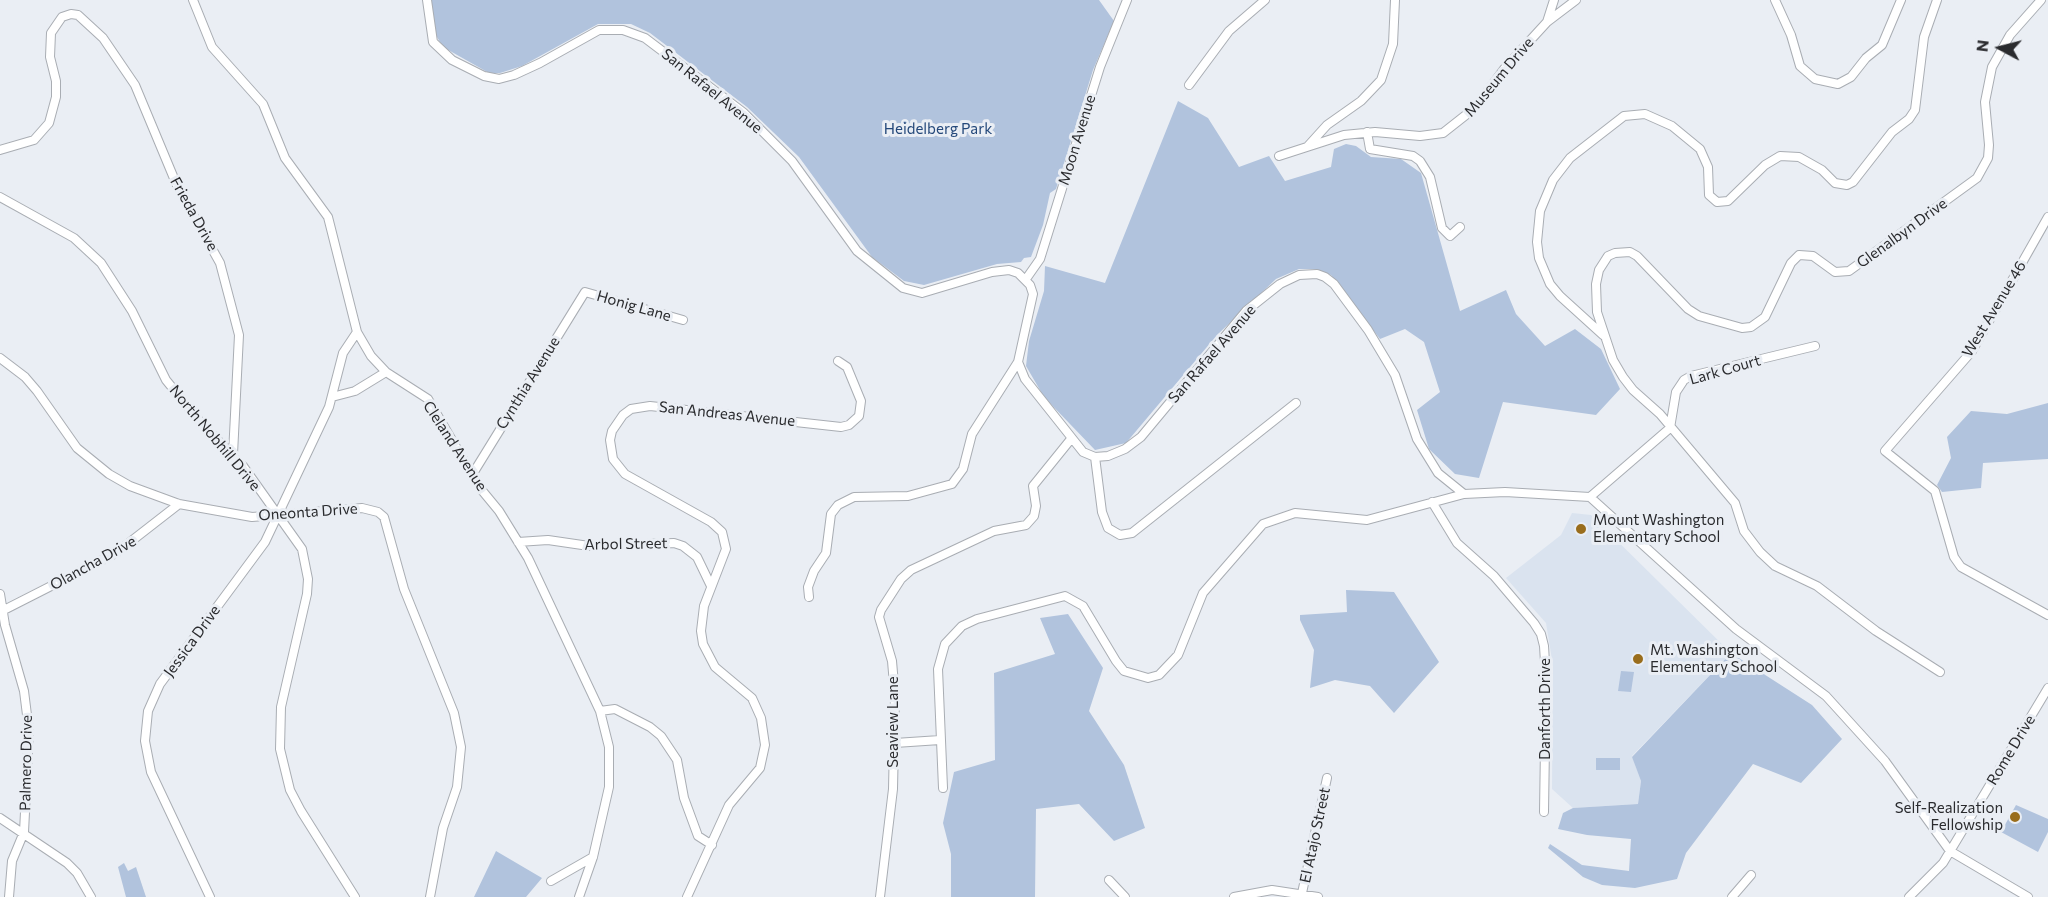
<!DOCTYPE html>
<html>
<head>
<meta charset="utf-8">
<style>
  body { margin:0 }
  #map { position:relative; width:2048px; height:897px; overflow:hidden; background:#eaeef4; font-family:Commissioner,sans-serif }
  canvas { display:block }
  .north { position:absolute; left:1970px; top:18px; width:60px; height:60px; -webkit-text-stroke:4px #eaeef4; paint-order:stroke; rotate:277deg; font-size:16px; font-weight:700; line-height:24px; text-align:center; color:#2a2b2e }
  .north::after { content:''; display:block; margin:auto; width:21px; height:27px; background:#2a2b2e; clip-path:polygon(50% 0,100% 100%,50% 72%,0 100%) }
</style>
</head>
<body>
<div id="map">
<canvas width="2048" height="897"></canvas>
<div class="north">N</div>
</div>
<script>
const context = document.querySelector('canvas').getContext('2d');
context.lineJoin = 'round';
function fill(path, color) {
  context.fillStyle = color;
  context.fill(path, 'evenodd');
}
function poly(rows) {
  const path = new Path2D();
  for (const r of rows) {
    path.moveTo(r[0], r[1]);
    for (let i = 2; i < r.length; i += 2) path.lineTo(r[i], r[i + 1]);
  }
  return path;
}
function strokePath(path, color, width, dash) {
  context.strokeStyle = color;
  context.lineWidth = width;
  context.lineCap = dash ? 'butt' : 'round';
  context.setLineDash(dash || []);
  context.stroke(path);
}
function write(font, color, halo, rows, align = 'center') {
  context.font = font + ' Commissioner,sans-serif';
  context.lineWidth = 6;
  context.setLineDash([]);
  context.textBaseline = 'middle';
  context.strokeStyle = halo;
  context.fillStyle = color;
  for (const [text, x, y, turn = 0] of rows) {
    context.save();
    context.translate(x, y);
    context.rotate((+turn || 0) * Math.PI / 180);
    context.textAlign = isNaN(turn) ? turn : align;
    if (halo) context.strokeText(text, 0, 0);
    context.fillText(text, 0, 0);
    context.restore();
  }
}
fill(poly([
  [1572,513,1591,515,1731,653,1632,756,1641,781,1638,804,1573,808,1552,789,1553,666,1546,623,1506,578,1561,535]
]), '#dae3ef');
fill(poly([
  [431,0,1099,0,1114,21,1093,70,1056,189,1050,193,1043,225,1031,257,1024,258,1021,262,997,264,924,285,904,281,872,257,799,157,747,107,650,33,631,24,598,24,522,66,500,73,489,73,443,47,434,32],
  [1178,101,1208,118,1239,167,1269,156,1285,181,1331,167,1334,149,1346,144,1356,146,1371,157,1401,159,1421,173,1460,311,1506,290,1516,314,1545,346,1575,329,1601,349,1620,389,1596,415,1503,402,1479,478,1455,474,1429,449,1417,410,1440,392,1424,342,1405,329,1380,339,1331,275,1314,269,1299,269,1276,279,1217,335,1126,443,1095,450,1044,397,1026,366,1029,341,1044,291,1045,266,1105,283],
  [2048,403,2048,459,1983,463,1981,488,1942,492,1937,485,1951,458,1947,437,1971,411,2007,414],
  [1346,590,1394,592,1439,662,1394,713,1370,686,1335,680,1310,688,1314,650,1300,620,1300,615,1347,612],
  [1068,614,1103,668,1089,711,1124,765,1145,828,1114,841,1079,804,1036,809,1035,897,951,897,951,854,943,823,954,772,995,760,994,673,1055,654,1040,618],
  [1731,653,1812,705,1842,739,1801,783,1753,764,1686,853,1677,879,1635,888,1602,885,1583,877,1548,848,1550,844,1582,865,1629,871,1631,839,1587,835,1558,829,1563,813,1573,808,1638,804,1641,781,1632,757],
  [1621,671,1634,672,1631,692,1618,691],
  [1596,758,1620,758,1620,770,1596,770],
  [2016,805,2048,819,2048,832,2038,852,2001,832],
  [496,851,542,878,526,897,474,897],
  [124,863,128,871,136,867,146,897,126,897,118,867]
]), '#b1c3dd');
const minor = poly([
  [193,0,212,47,263,104,285,158,328,217,357,332,371,356,386,372,428,399,480,488,499,511,528,558,600,711,609,747,609,787,593,857,579,897],
  [427,0,433,42,452,60,484,76,499,79,514,75,540,63,599,30,623,30,645,38,744,113,792,161,857,251,903,288,922,293,992,272,1009,270,1018,273,1030,285,1033,294,1018,362,1025,379,1083,452,1095,457,1108,456,1125,449,1141,437,1246,311,1280,284,1299,275,1317,274,1325,277,1334,284,1368,330,1395,375,1417,439,1438,473,1464,494,1505,492,1590,497,1736,629,1826,696,1885,761,1950,851,2028,897],
  [1775,0,1791,35,1800,66,1815,79,1838,84,1851,77,1866,58,1882,45,1901,0],
  [1547,22,1554,0],
  [1189,85,1229,31,1265,0],
  [1367,132,1370,149,1413,156,1420,161,1430,177,1442,228,1450,236,1460,227],
  [1308,146,1327,125,1361,101,1381,80,1393,44,1395,0],
  [0,150,34,140,49,123,56,97,56,81,50,57,51,33,62,17,71,14,78,15,103,38,135,85,178,188,220,263,239,335,233,454],
  [1279,156,1344,135,1375,132,1420,136,1443,133,1476,107,1504,69,1547,22,1576,0],
  [0,197,74,238,101,263,132,311,166,380,201,423,243,466,302,549,308,579,307,594,281,707,280,749,290,790,301,811,355,897],
  [2048,217,1972,351,1885,451,1935,491,1954,557,1961,567,2048,615],
  [1026,279,1040,259,1100,67,1127,0],
  [1603,335,1560,296,1550,284,1539,258,1537,242,1540,211,1553,180,1570,158,1624,116,1645,114,1672,126,1700,149,1708,167,1709,195,1717,202,1728,201,1765,165,1780,156,1799,157,1822,170,1835,183,1847,185,1853,182,1892,132,1909,119,1915,110,1924,37,1937,0],
  [0,358,25,377,37,391,77,448,109,474,130,486,179,504,252,517,362,508,378,512,384,517,404,589,454,713,461,747,457,787,443,828,430,897],
  [332,397,355,391,386,372],
  [1670,428,1676,392,1684,380,1691,376,1815,346],
  [1095,457,1102,512,1108,528,1120,535,1132,533,1296,403],
  [472,475,585,292,683,320],
  [1590,497,1670,428],
  [1432,502,1457,543,1494,576,1534,623,1541,634,1544,646,1546,679,1544,812],
  [518,542,548,540,589,546,674,543,683,546,697,557,711,586],
  [0,594,5,625,24,691,29,731,24,832,12,861,9,897],
  [809,597,808,587,814,571,826,553,831,514,838,505,854,497,908,496,952,484,963,469,972,434,1018,362],
  [0,612,116,553,179,504],
  [1940,672,1876,631,1817,586,1775,566,1760,552,1744,531,1735,503,1660,414,1633,390,1623,377,1613,360,1597,312,1596,284,1599,270,1608,256,1615,253,1630,252,1637,256,1688,309,1699,316,1742,328,1751,327,1765,317,1791,263,1799,255,1813,256,1835,272,1849,271,1977,178,1988,158,1989,145,1985,102,1992,67,2010,35,2041,0],
  [600,711,615,709,650,727,661,736,677,760,684,798,698,836,712,845],
  [895,743,940,740],
  [943,788,938,669,945,644,962,626,977,619,1065,596,1083,606,1116,661,1124,671,1148,678,1159,675,1178,655,1203,593,1263,524,1295,513,1367,520,1464,494],
  [0,818,67,863,77,873,91,897],
  [1109,880,1125,897],
  [551,881,593,857],
  [1302,893,1327,778],
  [210,897,151,772,145,741,148,711,160,684,265,542,329,407,343,353,357,332],
  [687,897,729,805,760,768,765,745,761,718,752,698,715,667,703,644,701,631,704,606,726,549,722,532,711,522,625,474,613,459,610,440,612,431,623,415,631,409,650,406,841,427,849,425,859,416,861,401,847,367,838,361],
  [880,897,893,789,895,696,892,661,879,617,881,610,901,579,911,570,994,531,1026,525,1034,516,1036,506,1033,486,1071,439],
  [1234,897,1272,890,1318,897],
  [1732,897,1751,875],
  [1909,897,1943,863,2048,688]
]);
strokePath(minor, '#a9adb3', 10);
strokePath(minor, '#fff', 8);
for (const [x, y, r, color] of [
  [1581,529,6,"#996d1c"],
  [1638,659,6,"#996d1c"],
  [2015,817,6,"#996d1c"]
]) {
  const dot = new Path2D();
  dot.arc(x, y, r, 0, 2 * Math.PI);
  context.fillStyle = color;
  context.fill(dot);
  strokePath(dot, '#eaeef4', 2);
}
write('15px', '#2a2b2e', '#eaeef4', [
  ["Museum Drive",1499,77,-50],
  ["San Rafael Avenue",712,91,39],
  ["Moon Avenue",1077,140,-73],
  ["Frieda Drive",194,214,61],
  ["Glenalbyn Drive",1902,233,-36],
  ["Honig Lane",634,306,16],
  ["West Avenue 46",1994,309,-59],
  ["San Rafael Avenue",1212,354,-49],
  ["Lark Court",1725,370,-16],
  ["Cynthia Avenue",528,383,-58],
  ["San Andreas Avenue",727,414,6],
  ["North Nobhill Drive",215,438,50],
  ["Cleland Avenue",455,446,57],
  ["Oneonta Drive",308,512,-4],
  ["Arbol Street",626,544,-1],
  ["Olancha Drive",93,563,-29],
  ["Jessica Drive",192,641,-54],
  ["Danforth Drive",1545,709,-90],
  ["Seaview Lane",893,722,-90],
  ["Rome Drive",2011,750,-59],
  ["Palmero Drive",26,763,-89],
  ["El Atajo Street",1315,835,-78]
]);
write('15px', '#24487a', '#eaeef4', [
  ["Heidelberg Park",938,129]
]);
write('15px', '#2a2b2e', '#eaeef4', [
  ["Mount Washington",1593,520],
  ["Elementary School",1593,537],
  ["Mt. Washington",1650,650],
  ["Elementary School",1650,667],
  ["Self-Realization",2003,808,"right"],
  ["Fellowship",2003,825,"right"]
], 'left');
</script>
</body>
</html>
